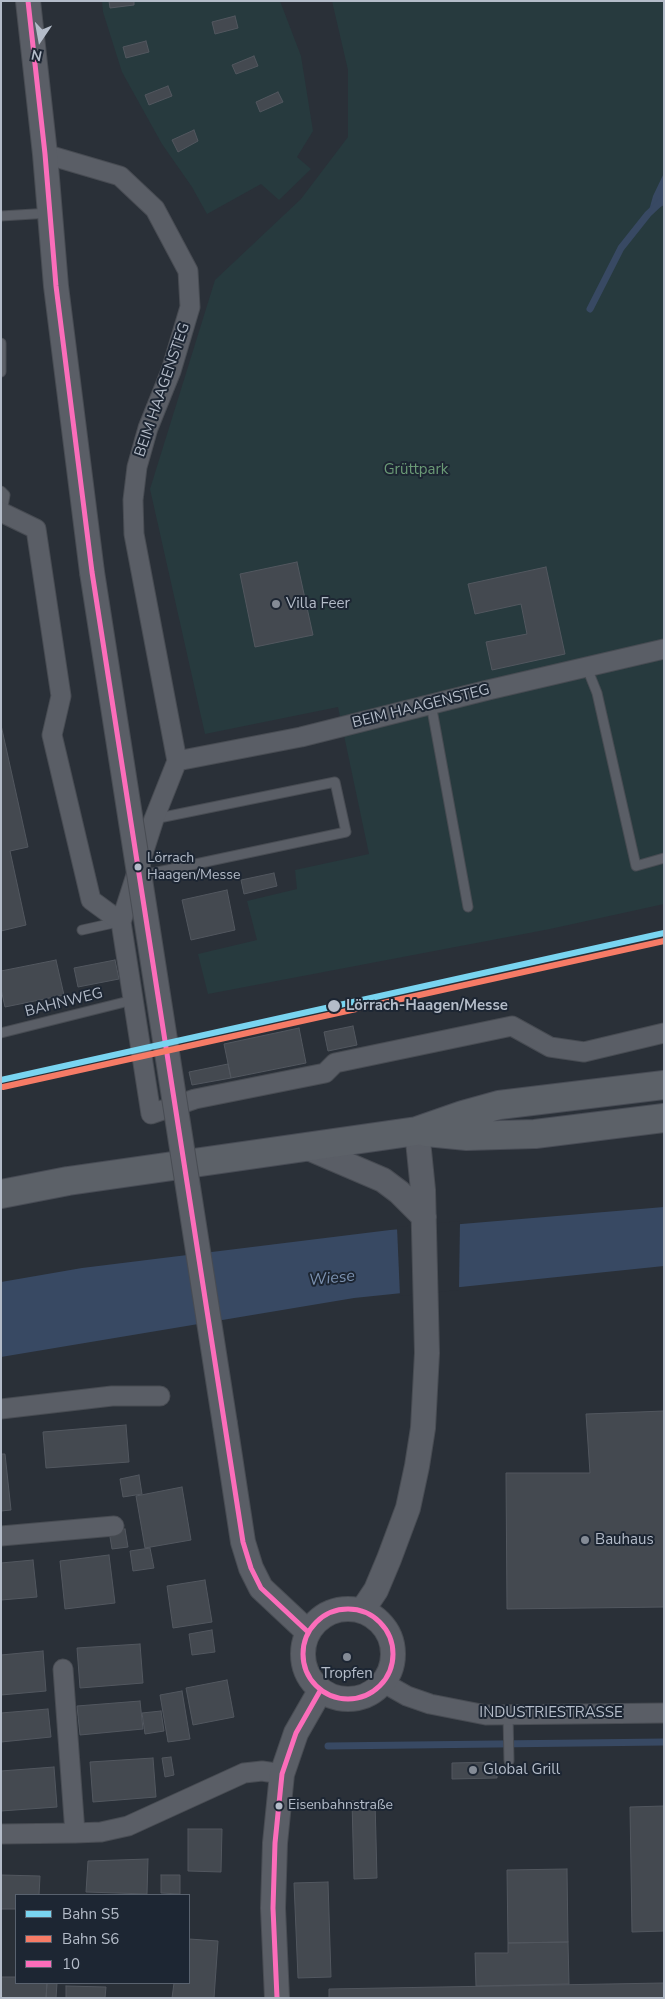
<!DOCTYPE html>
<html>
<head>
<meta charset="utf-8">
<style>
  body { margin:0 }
  #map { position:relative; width:665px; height:1999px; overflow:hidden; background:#2a3038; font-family:"Nunito Sans",sans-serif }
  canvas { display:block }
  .frame { position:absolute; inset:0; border:2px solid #b4bcc9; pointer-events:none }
  .legend { position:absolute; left:15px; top:1894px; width:175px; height:90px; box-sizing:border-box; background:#1d2633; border:1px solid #59626f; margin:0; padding:6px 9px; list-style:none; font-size:15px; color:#b4bcc9 }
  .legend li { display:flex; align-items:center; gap:10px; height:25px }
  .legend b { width:25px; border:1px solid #59626f }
  .north { position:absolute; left:15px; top:15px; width:50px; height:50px; -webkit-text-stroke:4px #1d2633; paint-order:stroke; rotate:192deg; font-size:14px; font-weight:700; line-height:20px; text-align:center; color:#b4bcc9 }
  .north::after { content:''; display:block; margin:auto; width:18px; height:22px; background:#b4bcc9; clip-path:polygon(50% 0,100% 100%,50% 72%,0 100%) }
</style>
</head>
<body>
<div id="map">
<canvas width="665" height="1999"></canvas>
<div class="frame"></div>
<ul class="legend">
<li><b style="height:6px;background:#79d4f0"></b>Bahn S5</li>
<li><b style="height:6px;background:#f67b66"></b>Bahn S6</li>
<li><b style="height:6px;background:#fb6dba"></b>10</li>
</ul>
<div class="north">N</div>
</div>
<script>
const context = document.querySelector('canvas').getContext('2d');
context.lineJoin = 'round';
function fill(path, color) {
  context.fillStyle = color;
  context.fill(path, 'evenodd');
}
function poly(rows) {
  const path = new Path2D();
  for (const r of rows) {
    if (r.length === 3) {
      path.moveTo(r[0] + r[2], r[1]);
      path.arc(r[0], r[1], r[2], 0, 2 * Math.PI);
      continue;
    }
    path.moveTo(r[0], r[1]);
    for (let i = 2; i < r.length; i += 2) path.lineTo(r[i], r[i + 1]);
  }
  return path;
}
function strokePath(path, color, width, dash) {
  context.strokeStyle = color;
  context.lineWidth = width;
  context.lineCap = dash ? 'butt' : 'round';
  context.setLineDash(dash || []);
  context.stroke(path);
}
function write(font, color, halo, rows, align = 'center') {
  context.font = font + ' "Nunito Sans",sans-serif';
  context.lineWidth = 4;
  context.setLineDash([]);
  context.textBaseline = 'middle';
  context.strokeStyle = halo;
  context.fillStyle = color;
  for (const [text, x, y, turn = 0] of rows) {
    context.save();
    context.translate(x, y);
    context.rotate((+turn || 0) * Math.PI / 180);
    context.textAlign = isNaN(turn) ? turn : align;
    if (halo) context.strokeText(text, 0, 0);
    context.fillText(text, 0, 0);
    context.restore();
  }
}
fill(poly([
  [102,1,280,1,301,56,313,131,297,157,311,169,279,200,261,184,207,214,192,187,162,144,122,72,103,12],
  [332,1,664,1,664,173,648,213,664,205,664,904,550,929,208,994,198,954,257,940,247,901,297,889,295,870,369,854,338,707,205,734,150,489,215,280,301,199,348,137,348,70]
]), '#273a3e');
fill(poly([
  [664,173,664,205,648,214,653,196],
  [664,1207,664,1266,354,1298,1,1357,1,1282,82,1268,390,1230]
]), '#384963');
fill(poly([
  [460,1221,459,1290,400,1296,397,1227]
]), '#2a3038');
strokePath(poly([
  [590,309,621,248,648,214,664,199],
  [328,1746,664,1742]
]), '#384963', 7);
const building = poly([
  [109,1,134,1,134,5,110,8,109,1],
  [235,16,238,28,215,34,212,22,235,16],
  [146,41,149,52,126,58,123,47,146,41],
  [254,56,258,66,236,74,232,65,254,56],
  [168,86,172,96,149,105,145,95,168,86],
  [278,92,283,102,260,112,256,102,278,92],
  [194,130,198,141,178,152,172,140,194,130],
  [297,562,313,635,255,647,240,574,297,562],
  [546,567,565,654,492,670,486,642,527,634,521,604,475,614,468,584,546,567],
  [1,725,28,847,10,851,26,925,1,931,1,725],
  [274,873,277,886,244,894,241,880,274,873],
  [227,890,235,930,191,940,182,900,227,890],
  [56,960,64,995,5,1007,1,989,1,971,56,960],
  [115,960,119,979,78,987,74,968,115,960],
  [353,1026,357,1045,328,1051,324,1032,353,1026],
  [299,1028,306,1063,231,1078,224,1044,299,1028],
  [228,1064,231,1078,192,1085,189,1072,228,1064],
  [664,1411,664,1607,507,1609,506,1473,590,1473,586,1414,664,1411],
  [126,1425,129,1462,46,1468,43,1432,126,1425],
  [1,1454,5,1454,11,1510,1,1511,1,1454],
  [139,1475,142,1494,123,1497,120,1479,139,1475],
  [182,1487,191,1540,145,1548,136,1496,182,1487],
  [125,1529,128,1547,112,1549,109,1531,125,1529],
  [150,1548,154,1568,133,1571,130,1551,150,1548],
  [109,1555,115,1603,65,1609,60,1561,109,1555],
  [33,1560,37,1597,1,1600,1,1563,33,1560],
  [205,1580,212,1622,173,1628,167,1586,205,1580],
  [212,1630,215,1652,192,1655,189,1634,212,1630],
  [140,1644,143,1683,80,1688,77,1648,140,1644],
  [43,1651,46,1691,1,1695,1,1655,43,1651],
  [227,1680,234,1717,193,1725,186,1688,227,1680],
  [182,1691,190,1739,168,1742,160,1695,182,1691],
  [140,1701,143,1729,80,1735,77,1706,140,1701],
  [48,1709,51,1737,1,1742,1,1713,48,1709],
  [161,1711,164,1731,145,1734,142,1713,161,1711],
  [171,1757,174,1775,165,1777,162,1758,171,1757],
  [153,1758,156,1797,93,1802,90,1762,153,1758],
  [497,1762,497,1778,452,1779,452,1763,497,1762],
  [54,1767,57,1807,1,1811,1,1771,54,1767],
  [352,1801,375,1801,377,1878,354,1879,352,1801],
  [664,1806,664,1931,632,1932,630,1807,664,1806],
  [188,1829,222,1829,221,1872,188,1871,188,1829],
  [148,1859,147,1894,86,1892,88,1861,148,1859],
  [567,1869,568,1942,508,1943,507,1870,567,1869],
  [1,1875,40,1876,39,1895,16,1895,16,1909,1,1909,1,1875],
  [161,1875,180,1875,180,1894,161,1893,161,1875],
  [328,1882,331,1977,298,1978,294,1883,328,1882],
  [189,1939,218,1941,214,1998,172,1998,174,1983,189,1983,189,1939],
  [568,1942,569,1984,476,1986,475,1953,508,1953,508,1943,568,1942],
  [1,1977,16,1977,16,1983,47,1983,46,1998,1,1998,1,1977],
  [47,1983,57,1983,56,1998,46,1998,47,1983],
  [664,1983,664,1998,329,1998,329,1989,664,1983],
  [66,1986,106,1987,105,1998,66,1998,66,1986]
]);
fill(building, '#444950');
strokePath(building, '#52575f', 1);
const service = poly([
  [1,216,50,213],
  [1,343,1,372],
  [1,491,5,495,2,512],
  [587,668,597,693,636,866,664,858],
  [431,704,468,907],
  [139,876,346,832,335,782,154,819],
  [82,930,118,922],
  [1,1033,133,1000],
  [508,1716,509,1761]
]);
const minor = poly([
  [45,154,120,176,155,209,188,271,190,307,171,371,148,428,137,467,133,500,134,534,177,761,154,819,121,922,151,1114,195,1099,325,1073,335,1063,512,1026,550,1047,584,1052,664,1033],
  [1,512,36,529,61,696,52,735,91,900,121,922],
  [177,761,301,737,488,690,664,649],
  [1,1409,112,1396,160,1396],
  [1,1536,114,1526],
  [63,1669,75,1833],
  [384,1683,407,1696,430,1704,486,1715,664,1713],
  [1,1834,75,1833,101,1832,128,1826,244,1773,262,1771,282,1774]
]);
const tertiary = poly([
  [28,1,45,154,56,286,92,572],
  [306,1147,383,1180,399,1192,424,1217],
  [225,1424,243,1542,251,1568,261,1588,308,1632],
  [348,1654,45],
  [362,1611,376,1590,389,1559,408,1508,417,1466,423,1428,427,1353,423,1190,417,1131],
  [277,1998,273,1908,275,1843,282,1774,296,1733,320,1691]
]);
const primary = poly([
  [426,1132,467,1136,535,1134,664,1118],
  [1,1194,68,1181,417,1131,463,1115,499,1105,664,1085]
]);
strokePath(service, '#484c53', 11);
strokePath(minor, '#484c53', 21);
strokePath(tertiary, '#484c53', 26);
strokePath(primary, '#484c55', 30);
strokePath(service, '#5a5e66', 9);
strokePath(minor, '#5a5e66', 19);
strokePath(tertiary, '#5a5e66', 24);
strokePath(primary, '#5c6168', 28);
const tertiaryBridge = poly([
  [92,572,225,1424]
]);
strokePath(tertiaryBridge, '#484c53', 26, []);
strokePath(tertiaryBridge, '#5a5e66', 24);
strokePath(poly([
  [28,1,45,154,56,286,92,572,243,1542,251,1568,261,1588,308,1632],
  [348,1654,45],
  [277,1998,273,1908,275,1843,282,1774,296,1733,320,1691]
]), '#fb6dba', 5);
strokePath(poly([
  [1,1080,664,933]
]), '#79d4f0', 6);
strokePath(poly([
  [3,1087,664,941]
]), '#f67b66', 6);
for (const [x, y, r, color] of [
  [276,604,5,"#848b96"],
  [138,867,4.5,"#b4bcc9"],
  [334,1006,7,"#b4bcc9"],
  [585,1540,5,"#848b96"],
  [347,1657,5,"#848b96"],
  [473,1770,5,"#848b96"],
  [279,1806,4.5,"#b4bcc9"]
]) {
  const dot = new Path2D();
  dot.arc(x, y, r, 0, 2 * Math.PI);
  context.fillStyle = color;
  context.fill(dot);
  strokePath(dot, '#1d2633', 2);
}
write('14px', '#b4bcc9', '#1d2633', [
  ["Lörrach",147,859],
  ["Haagen/Messe",147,876],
  ["Eisenbahnstraße",288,1806]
], 'left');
write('15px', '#b4bcc9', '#1d2633', [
  ["BEIM HAAGENSTEG",163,390,-71],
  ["BEIM HAAGENSTEG",421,707,-14],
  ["BAHNWEG",64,1003,-14],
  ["INDUSTRIESTRASSE",551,1713]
]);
write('15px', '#6b9a76', '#1d2633', [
  ["Grüttpark",416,470]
]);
write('15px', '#b4bcc9', '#1d2633', [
  ["Villa Feer",286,604],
  ["Bauhaus",595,1540],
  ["Tropfen",347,1674,"center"],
  ["Global Grill",483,1770]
], 'left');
write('bold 15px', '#b4bcc9', '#1d2633', [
  ["Lörrach-Haagen/Messe",346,1006]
], 'left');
write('italic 16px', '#7c92b1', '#1d2633', [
  ["Wiese",332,1279,-6]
]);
</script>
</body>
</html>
